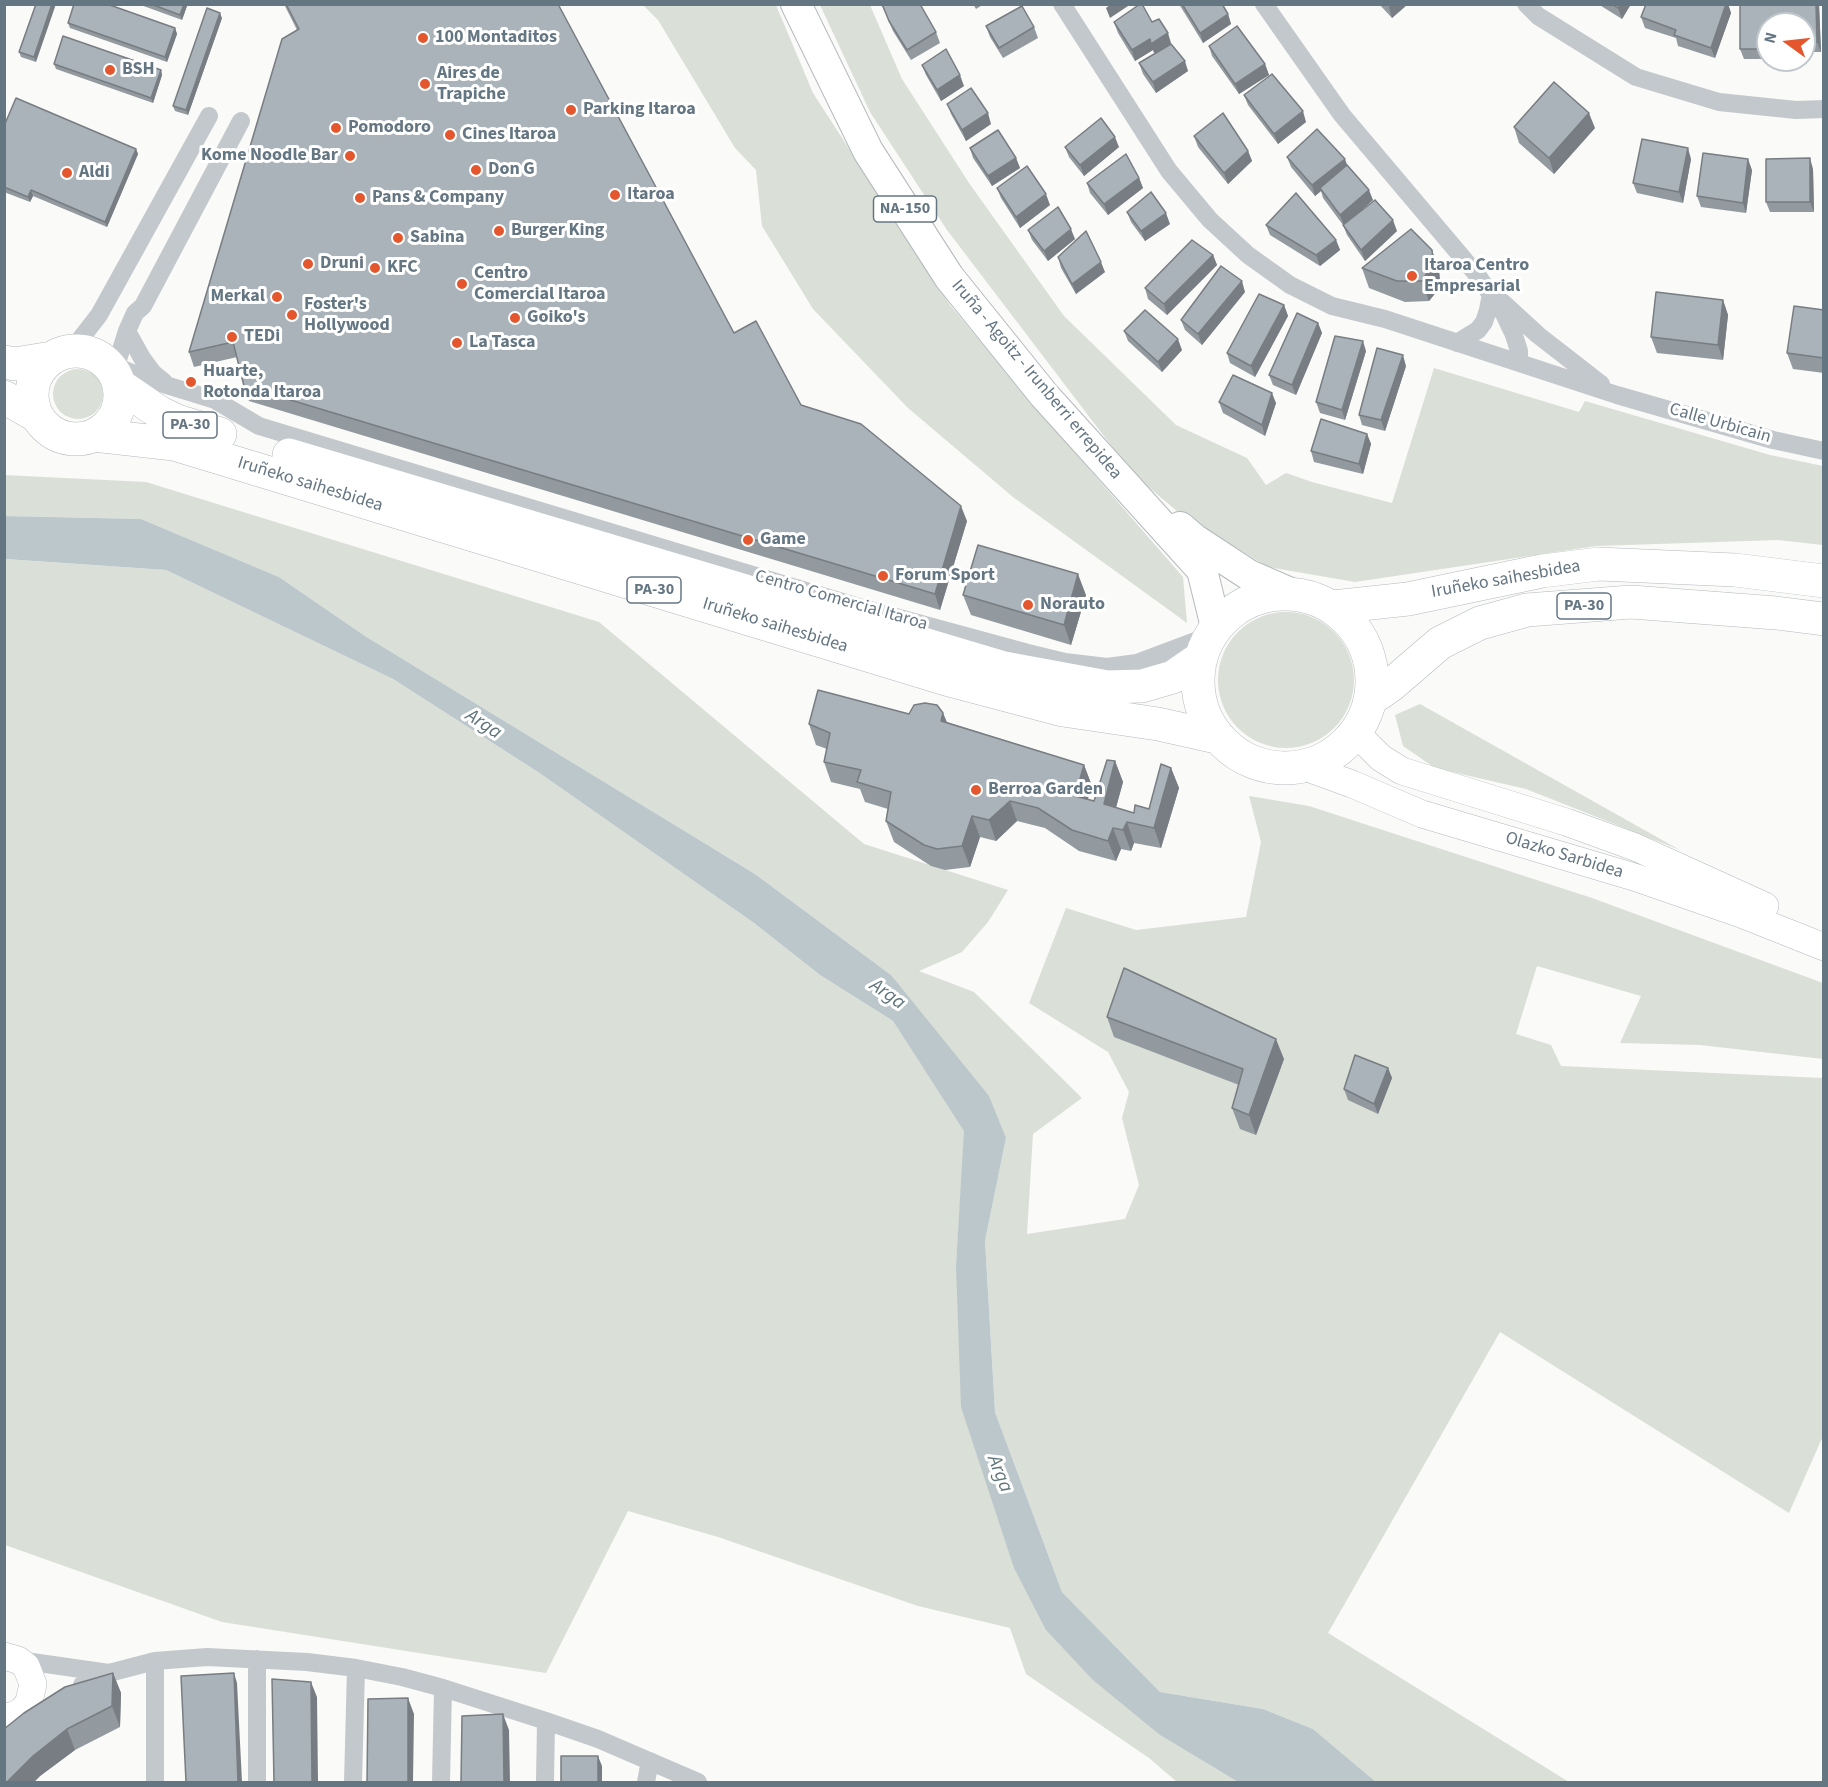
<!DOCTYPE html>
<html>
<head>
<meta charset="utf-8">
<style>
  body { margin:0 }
  #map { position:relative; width:1828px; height:1787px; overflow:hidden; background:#fafaf8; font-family:"Source Sans 3",sans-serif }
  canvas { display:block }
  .frame { position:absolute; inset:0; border:6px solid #657683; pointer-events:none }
  .north { position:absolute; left:1756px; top:12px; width:60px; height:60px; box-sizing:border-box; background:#fff; border:2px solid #c1c8cd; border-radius:50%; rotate:285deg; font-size:16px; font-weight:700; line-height:24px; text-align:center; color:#657683 }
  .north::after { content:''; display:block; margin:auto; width:21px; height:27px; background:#e4572e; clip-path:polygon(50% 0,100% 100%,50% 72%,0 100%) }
</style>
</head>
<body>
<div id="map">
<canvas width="1828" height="1787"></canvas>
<div class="frame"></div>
<div class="north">N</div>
</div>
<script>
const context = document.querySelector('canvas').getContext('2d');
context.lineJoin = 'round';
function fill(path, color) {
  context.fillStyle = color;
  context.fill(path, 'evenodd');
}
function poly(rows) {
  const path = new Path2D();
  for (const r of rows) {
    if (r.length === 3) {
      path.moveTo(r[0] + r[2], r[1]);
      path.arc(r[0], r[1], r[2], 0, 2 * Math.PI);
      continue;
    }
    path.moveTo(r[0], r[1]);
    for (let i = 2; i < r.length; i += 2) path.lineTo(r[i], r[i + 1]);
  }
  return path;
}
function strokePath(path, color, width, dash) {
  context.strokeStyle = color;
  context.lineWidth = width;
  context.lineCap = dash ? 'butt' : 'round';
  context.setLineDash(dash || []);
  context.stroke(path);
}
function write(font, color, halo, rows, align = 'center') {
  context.font = font + ' "Source Sans 3",sans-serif';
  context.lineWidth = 6;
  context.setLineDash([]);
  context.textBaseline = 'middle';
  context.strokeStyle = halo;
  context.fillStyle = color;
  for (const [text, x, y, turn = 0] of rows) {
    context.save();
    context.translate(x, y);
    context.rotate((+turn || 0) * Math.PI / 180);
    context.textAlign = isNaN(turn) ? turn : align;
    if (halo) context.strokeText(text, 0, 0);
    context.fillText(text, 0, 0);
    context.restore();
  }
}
fill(poly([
  [643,5,776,5,813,93,950,305,1037,409,1183,577,1187,623,1013,497,908,408,813,309,762,226,756,170,735,148,658,20],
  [820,5,870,5,902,79,969,183,1064,316,1176,425,1247,458,1266,485,1286,473,1312,482,1392,503,1434,368,1579,412,1585,401,1770,455,1823,466,1823,545,1778,540,1596,546,1355,582,1268,567,1178,512,1132,473,947,230,870,112],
  [78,394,25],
  [4,475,146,482,599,622,864,844,1008,890,988,922,962,952,919,971,974,992,1082,1098,1033,1134,1027,1234,1125,1219,1139,1185,1122,1118,1129,1092,1108,1052,1029,1003,1066,908,1136,930,1246,917,1261,842,1249,796,1309,806,1592,898,1823,983,1823,1059,1700,1045,1620,1043,1641,996,1537,966,1516,1034,1551,1045,1561,1066,1823,1078,1823,1436,1789,1513,1500,1332,1328,1633,1569,1782,1376,1782,1313,1729,1263,1709,1160,1692,1062,1592,995,1412,985,1241,1006,1138,891,975,755,874,365,636,279,577,141,519,5,516],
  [4,559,166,570,393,679,538,772,754,923,820,975,893,1021,965,1131,956,1265,1014,1568,1160,1735,1238,1782,1177,1782,1149,1758,1026,1674,1010,1628,918,1606,718,1537,628,1511,546,1673,222,1622,5,1545],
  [1286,680,68],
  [1420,704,1680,850,1526,789,1435,768,1403,746,1395,715]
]), '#dadfd7');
fill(poly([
  [5,516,141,519,279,577,365,636,755,874,891,975,989,1096,1006,1138,985,1241,995,1412,1062,1592,1160,1692,1263,1709,1313,1729,1376,1782,1238,1782,1160,1735,1093,1680,1046,1630,1014,1568,961,1407,956,1265,964,1131,893,1021,820,975,754,923,538,772,393,679,166,570,5,559]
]), '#bbc7cb');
const secondary = poly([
  [1356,733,1381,758,1402,771,1566,822,1635,847,1765,906],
  [1305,767,1352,784,1422,814,1634,877,1741,914,1824,947],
  [4,1656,18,1660,26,1666,33,1684,29,1702,23,1710,15,1715,4,1717]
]);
const primary = poly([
  [796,4,868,151,949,277,1044,395,1202,570,1216,627],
  [1180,527,1194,539,1249,575,1288,592]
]);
const highway = poly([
  [76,395,44],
  [4,362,15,364,52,358],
  [119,385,160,413,177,421,220,434],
  [4,397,37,416],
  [94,435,174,444,946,679,1063,710,1158,724,1216,737],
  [289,455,1004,668,1107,687,1142,686,1173,677,1199,659],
  [1285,681,87],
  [1333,607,1408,599,1542,571,1599,564,1735,570,1824,581],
  [1371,699,1390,686,1440,643,1480,623,1527,610,1631,602,1776,613,1824,619]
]);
strokePath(secondary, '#b3babf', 28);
strokePath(primary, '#b5babe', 32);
strokePath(highway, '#b4b9bd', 34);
strokePath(poly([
  [1062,4,1169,171,1210,220,1248,255,1290,285,1332,306,1385,319,1617,395,1773,440,1824,451],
  [1264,4,1342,115,1478,276,1504,314,1514,335,1519,351,1519,362],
  [1526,4,1538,16,1636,77,1719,102,1796,110,1824,109],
  [1502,302,1538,335,1601,384],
  [127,331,142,358,153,373,164,382],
  [1457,343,1478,330,1484,322,1488,310,1491,294],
  [71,351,99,315,209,116],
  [105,362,150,380,215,400,259,426,866,609,1028,653,1065,662,1107,667,1137,663,1209,636],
  [114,372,127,331,135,313,143,306,241,121],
  [257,1659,257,1782],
  [18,1660,109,1673],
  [82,1685,109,1673,155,1661,207,1657,307,1662,356,1668,402,1677,443,1688,546,1721,598,1739,698,1782],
  [155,1782,155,1661],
  [353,1782,356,1668],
  [441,1782,443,1688],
  [545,1782,546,1721],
  [646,1782,650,1761]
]), '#c3c8cc', 18);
strokePath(secondary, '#fff', 27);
strokePath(primary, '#fff', 30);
strokePath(highway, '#fff', 33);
fill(poly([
  [36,4,36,62,21,57,19,52],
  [138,4,186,4,187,6,182,20],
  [284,4,558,4,734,333,801,405,967,521,940,610,249,401,244,386,237,357,194,367,189,352,297,30],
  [881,4,920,4,936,32,940,43,911,60,893,31,885,12],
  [973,4,984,4,976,9],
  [1179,4,1222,4,1228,14,1231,24,1203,43],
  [1379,4,1408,4,1392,18],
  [1598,4,1631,4,1622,19],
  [1646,4,1728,4,1731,13,1715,58,1678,46,1676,38,1645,28,1641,17],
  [1740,4,1819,4,1821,52,1804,52,1804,24,1768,24,1768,59,1744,59,1740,49],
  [222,18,188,115,175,111,173,106],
  [1114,22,1152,22,1171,43,1169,45,1188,71,1156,93,1143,74,1139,63,1155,54,1153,50,1135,61,1118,33],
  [68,23,175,28,177,34,167,62,70,28],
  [986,26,1034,27,1038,38,1003,58,990,37],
  [1209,46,1265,64,1269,75,1239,94,1212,56],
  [54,64,161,70,162,75,153,103,56,69],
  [922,65,964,86,941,101,926,75],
  [1244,95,1306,122,1278,144,1248,105],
  [947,104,991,124,966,141,951,114],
  [4,126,136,149,138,154,107,227,33,196,30,202,4,192],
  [1514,127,1595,128,1554,174,1519,143],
  [1194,136,1248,151,1252,161,1228,184,1198,147],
  [1065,147,1119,147,1084,176,1069,157],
  [970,148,1016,158,1020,168,992,186,973,158],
  [1287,157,1347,165,1373,200,1356,214,1397,231,1365,261,1347,235,1343,225,1323,198,1321,191,1315,196,1291,167],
  [1691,159,1683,203,1637,193,1633,183],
  [1813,169,1814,212,1770,212,1766,202],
  [1752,170,1746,213,1701,207,1697,196],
  [1139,178,1143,188,1108,215,1090,193,1087,183],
  [997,188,1050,205,1020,228,1001,198],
  [1127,212,1170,224,1145,241,1131,222],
  [1266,225,1336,240,1340,250,1320,266,1270,235],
  [1028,230,1075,239,1048,261,1032,240],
  [1213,255,1217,265,1167,315,1148,299,1145,288],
  [1058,257,1105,272,1076,294,1061,268],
  [1362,268,1439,270,1440,281,1437,291,1429,301,1405,302,1369,288],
  [1245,292,1202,345,1185,330,1181,320],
  [1723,300,1728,315,1723,360,1657,353,1651,337],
  [1284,305,1288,316,1255,377,1230,363,1227,353],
  [1824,310,1824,373,1793,369,1787,353],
  [1318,323,1322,333,1296,395,1273,385,1269,375],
  [1124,331,1182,350,1162,372,1128,341],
  [1366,351,1345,420,1320,413,1316,402],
  [1406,366,1385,431,1362,425,1359,415],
  [1219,402,1276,403,1265,436,1223,413],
  [1367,434,1371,444,1363,474,1314,462,1311,451],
  [963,595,1086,595,1071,645,971,615],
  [943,713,947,722,1084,765,1092,786,1088,799,1094,801,1115,761,1123,782,1116,808,1134,813,1149,809,1171,768,1179,788,1161,848,1134,843,1131,851,1121,849,1116,861,1079,851,1045,828,1017,821,996,841,980,837,970,867,945,870,931,866,894,842,886,821,888,809,865,802,860,789,831,782,824,762,827,749,816,745,809,724,909,714],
  [1107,1017,1284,1059,1256,1135,1240,1129,1232,1108,1239,1085,1114,1037],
  [1388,1068,1392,1078,1378,1114,1348,1100,1344,1089],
  [113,1673,121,1693,120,1727,75,1750,40,1776,34,1782,4,1782]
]), '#929a9f');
fill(poly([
  [52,4,56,4,36,62,34,57],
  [184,4,186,4,187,6,182,20,180,15],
  [1111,4,1131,4,1110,18,1106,8],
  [1392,4,1408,4,1392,18,1389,7],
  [1621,4,1631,4,1622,19,1618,8],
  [1726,4,1728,4,1731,13,1715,58,1711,48],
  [1816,4,1819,4,1821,52,1817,42],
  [220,13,222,18,188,115,186,110],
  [1228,14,1231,24,1203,43,1200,33],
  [175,28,177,34,167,62,165,57],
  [1168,33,1171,43,1155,55,1153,50,1135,61,1132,50,1150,39],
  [1185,61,1188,71,1156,93,1153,82],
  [1265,64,1269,75,1239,94,1235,84],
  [161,70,162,75,153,103,151,98],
  [960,75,964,86,941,101,937,90],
  [1303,111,1306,122,1278,144,1274,134],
  [988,113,991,124,966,141,962,130],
  [1589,113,1595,128,1554,174,1549,158],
  [1115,137,1119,147,1084,176,1080,165],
  [1688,148,1691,159,1683,203,1679,192],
  [136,149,138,154,107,227,105,222],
  [1248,151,1252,161,1228,184,1224,173],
  [1016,158,1020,168,992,186,988,176],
  [1810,158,1813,169,1814,212,1810,202],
  [1345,159,1349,170,1320,188,1321,191,1315,196,1312,185],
  [1748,159,1752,170,1746,213,1743,203],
  [1139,178,1143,188,1108,215,1104,204],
  [31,190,33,196,30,202,28,197],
  [1369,190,1373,200,1344,226,1340,215],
  [1046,194,1050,205,1020,228,1016,217],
  [1166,213,1170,224,1145,241,1141,231],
  [1393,220,1397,231,1365,261,1361,250],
  [1071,229,1075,239,1048,261,1044,251],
  [1336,240,1340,250,1320,266,1316,255],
  [1432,250,1439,270,1440,281,1437,291,1429,301,1422,281],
  [1213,255,1217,265,1167,315,1164,304],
  [1101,262,1105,272,1076,294,1072,284],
  [1242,281,1245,292,1202,345,1198,334],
  [1723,300,1728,315,1723,360,1718,345],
  [1284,305,1288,316,1255,377,1251,366],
  [1318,323,1322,333,1296,395,1292,385],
  [1178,339,1182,350,1162,372,1158,362],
  [1363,341,1366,351,1345,420,1342,410],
  [1403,355,1406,366,1385,431,1381,420],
  [1272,393,1276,403,1265,436,1262,425],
  [1367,434,1371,444,1363,474,1359,464],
  [961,506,967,521,940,610,935,594],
  [1078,574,1086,595,1071,645,1064,625],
  [943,713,951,734,941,721],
  [1115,761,1123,782,1111,825,1104,804],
  [1084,765,1092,786,1082,816,1075,796],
  [1171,768,1179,788,1161,848,1154,828],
  [1010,801,1017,821,996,841,989,820],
  [972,816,980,837,970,867,962,846],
  [1127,822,1134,843,1131,851,1123,830],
  [1113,828,1121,849,1116,861,1108,841],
  [1276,1039,1284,1059,1256,1135,1249,1115],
  [1388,1068,1392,1078,1378,1114,1374,1104],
  [113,1673,121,1693,120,1727,112,1706],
  [234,1673,237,1683,242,1782,238,1782],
  [311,1682,317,1697,318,1782,312,1782],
  [408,1698,414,1714,413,1782,408,1782],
  [503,1714,509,1730,510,1782,504,1782],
  [67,1729,75,1750,40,1776,34,1782,7,1782,33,1756],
  [598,1756,602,1766,602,1782,598,1782]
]), '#777d82');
const building = poly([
  [36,4,52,4,34,57,19,52,36,4],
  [74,4,107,4,175,28,165,57,68,23,74,4],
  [151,4,184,4,180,15,151,4],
  [286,4,558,4,734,333,756,321,801,405,861,424,961,506,935,594,244,386,233,342,189,352,282,39,299,29,286,4],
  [882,4,920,4,936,32,907,50,889,21,882,4],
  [1140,4,1142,4,1152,22,1159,19,1168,33,1151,44,1150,39,1132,50,1114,22,1140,4],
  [1182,4,1222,4,1228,14,1200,33,1182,4],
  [1612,4,1621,4,1618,8,1612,4],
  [1646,4,1726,4,1711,48,1674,35,1676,30,1641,17,1646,4],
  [1740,4,1816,4,1817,42,1804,42,1804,24,1768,24,1768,49,1740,49,1740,4],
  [1022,6,1034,27,999,48,986,26,1022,6],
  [207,8,220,13,186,110,173,106,207,8],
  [1237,26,1265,64,1235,84,1209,46,1237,26],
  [63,36,161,70,151,98,54,64,63,36],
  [1171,44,1185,61,1153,82,1139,63,1171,44],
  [946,49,960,75,937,90,922,65,946,49],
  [1272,74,1303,111,1274,134,1244,95,1272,74],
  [1554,82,1589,113,1549,158,1514,127,1554,82],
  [971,88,988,113,962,130,947,104,971,88],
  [16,98,136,149,105,222,31,190,28,197,4,187,4,126,16,98],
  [1223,113,1248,151,1224,173,1194,136,1223,113],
  [1101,118,1115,137,1080,165,1065,147,1101,118],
  [1317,129,1345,159,1312,185,1287,157,1317,129],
  [998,130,1016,158,988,176,970,148,998,130],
  [1642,139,1688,148,1679,192,1633,183,1642,139],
  [1703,153,1748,159,1743,203,1697,196,1703,153],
  [1126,154,1139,178,1104,204,1087,183,1126,154],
  [1810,158,1810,202,1766,202,1766,159,1810,158],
  [1347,165,1369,190,1340,215,1320,188,1347,165],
  [1027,166,1046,194,1016,217,997,188,1027,166],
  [1151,192,1166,213,1141,231,1127,212,1151,192],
  [1296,193,1336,240,1316,255,1266,225,1296,193],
  [1375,200,1393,220,1361,250,1343,225,1375,200],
  [1058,207,1071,229,1044,251,1028,230,1058,207],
  [1411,229,1432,250,1433,261,1429,270,1422,281,1397,281,1362,268,1411,229],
  [1086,231,1101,262,1072,284,1058,257,1086,231],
  [1192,240,1213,255,1164,304,1145,288,1192,240],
  [1221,266,1242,281,1198,334,1181,320,1221,266],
  [1656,292,1723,300,1718,345,1651,337,1656,292],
  [1259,294,1284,305,1251,366,1227,353,1259,294],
  [1794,306,1824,310,1824,358,1787,353,1794,306],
  [1145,310,1178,339,1158,362,1124,331,1145,310],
  [1297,313,1318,323,1292,385,1269,375,1297,313],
  [1335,336,1363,341,1342,410,1316,402,1335,336],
  [1377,348,1403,355,1381,420,1359,415,1377,348],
  [1233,375,1272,393,1262,425,1219,402,1233,375],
  [1321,419,1367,434,1359,464,1311,451,1321,419],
  [978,545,1078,574,1064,625,963,595,978,545],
  [818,690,909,714,914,705,925,703,937,705,943,713,941,721,1084,765,1075,796,1094,801,1107,760,1115,761,1104,804,1134,813,1135,805,1149,809,1161,764,1171,768,1154,828,1127,822,1123,830,1113,828,1108,841,1072,830,1038,808,1010,801,989,820,972,816,962,846,937,849,924,845,886,821,891,792,857,782,861,770,824,762,830,733,809,724,818,690],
  [1124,968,1276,1039,1249,1115,1232,1108,1243,1069,1107,1017,1124,968],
  [1355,1055,1388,1068,1374,1104,1344,1089,1355,1055],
  [113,1673,112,1706,67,1729,33,1756,7,1782,4,1782,4,1729,24,1713,65,1687,113,1673],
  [234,1673,238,1782,186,1782,181,1676,234,1673],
  [272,1679,311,1682,312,1782,274,1782,272,1679],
  [408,1698,408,1782,367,1782,368,1699,408,1698],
  [503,1714,504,1782,461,1782,462,1716,503,1714],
  [561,1756,598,1756,598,1782,561,1782,561,1756]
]);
fill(building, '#aab3b9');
strokePath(building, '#777d82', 1.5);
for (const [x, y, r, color] of [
  [423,38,6,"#e4572e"],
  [110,70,6,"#e4572e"],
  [425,84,6,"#e4572e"],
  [571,110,6,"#e4572e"],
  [336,128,6,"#e4572e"],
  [450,135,6,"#e4572e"],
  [350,156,6,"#e4572e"],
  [476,170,6,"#e4572e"],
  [67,173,6,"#e4572e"],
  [615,195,6,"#e4572e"],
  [360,198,6,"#e4572e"],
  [499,231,6,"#e4572e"],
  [398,238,6,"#e4572e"],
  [308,264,6,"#e4572e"],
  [375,268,6,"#e4572e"],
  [1412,276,6,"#e4572e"],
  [462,284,6,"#e4572e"],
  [277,297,6,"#e4572e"],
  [292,315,6,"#e4572e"],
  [515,318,6,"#e4572e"],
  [232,337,6,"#e4572e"],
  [457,343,6,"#e4572e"],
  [191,382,6,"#e4572e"],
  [748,540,6,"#e4572e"],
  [883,576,6,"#e4572e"],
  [1028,605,6,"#e4572e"],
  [976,790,6,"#e4572e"]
]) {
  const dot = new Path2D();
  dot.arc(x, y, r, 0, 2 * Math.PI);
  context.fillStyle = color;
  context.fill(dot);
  strokePath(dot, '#fff', 2);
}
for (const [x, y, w] of [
  [905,209,63],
  [190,425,54],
  [654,590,54],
  [1584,606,54]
]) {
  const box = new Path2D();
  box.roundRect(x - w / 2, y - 13, w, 26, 4.5);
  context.fillStyle = '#fff';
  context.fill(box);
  strokePath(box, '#657683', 1.5);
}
write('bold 16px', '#657683', null, [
  ["NA-150",905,209],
  ["PA-30",190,425],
  ["PA-30",654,590],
  ["PA-30",1584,606]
]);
write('bold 18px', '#657683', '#fff', [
  ["100 Montaditos",435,38],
  ["BSH",122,70],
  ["Aires de",437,74],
  ["Trapiche",437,95],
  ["Parking Itaroa",583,110],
  ["Pomodoro",348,128],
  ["Cines Itaroa",462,135],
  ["Kome Noodle Bar",338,156,"right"],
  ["Don G",488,170],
  ["Aldi",79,173],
  ["Itaroa",627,195],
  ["Pans & Company",372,198],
  ["Burger King",511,231],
  ["Sabina",410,238],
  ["Druni",320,264],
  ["Itaroa Centro",1424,266],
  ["Empresarial",1424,287],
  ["KFC",387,268],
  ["Centro",474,274],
  ["Comercial Itaroa",474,295],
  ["Merkal",265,297,"right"],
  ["Foster's",304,305],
  ["Hollywood",304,326],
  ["Goiko's",527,318],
  ["TEDi",244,337],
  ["La Tasca",469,343],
  ["Huarte,",203,372],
  ["Rotonda Itaroa",203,393],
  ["Game",760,540],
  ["Forum Sport",895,576],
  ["Norauto",1040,605],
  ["Berroa Garden",988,790]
], 'left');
write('18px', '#657683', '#fff', [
  ["Iruña - Agoitz - Irunberri errepidea",1036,380,50],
  ["Calle Urbicain",1720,424,16],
  ["Iruñeko saihesbidea",310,485,17],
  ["Iruñeko saihesbidea",1506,580,-10],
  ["Centro Comercial Itaroa",841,601,16],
  ["Iruñeko saihesbidea",775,626,17],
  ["Olazko Sarbidea",1564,856,17]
]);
write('italic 20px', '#60757c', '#fff', [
  ["Arga",483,725,33],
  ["Arga",887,995,35],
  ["Arga",999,1474,68]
]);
</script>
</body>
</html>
